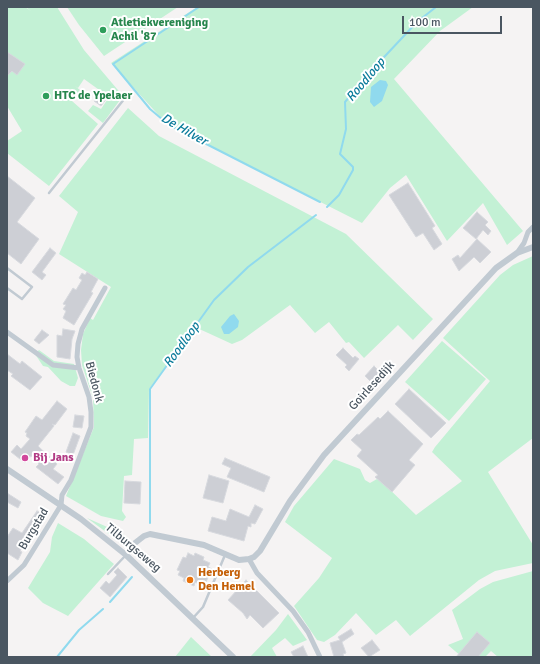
<!DOCTYPE html>
<html>
<head>
<meta charset="utf-8">
<style>
  body { margin:0 }
  #map { position:relative; width:540px; height:664px; overflow:hidden; background:#f5f3f3; font-family:Signika,sans-serif }
  canvas { display:block }
  .frame { position:absolute; inset:0; border:8px solid #4a5661; pointer-events:none }
  .scale { position:absolute; left:402px; top:16px; width:100px; height:18px; box-sizing:border-box; border:2px solid #4a5661; border-top:0; padding-left:5px; font-size:12px; line-height:14px; white-space:nowrap; color:#4a5661; -webkit-text-stroke:3px #fff; paint-order:stroke }
</style>
</head>
<body>
<div id="map">
<canvas width="540" height="664"></canvas>
<div class="frame"></div>
<div class="scale">100 m</div>
</div>
<script>
const context = document.querySelector('canvas').getContext('2d');
context.lineJoin = 'round';
function fill(path, color) {
  context.fillStyle = color;
  context.fill(path, 'evenodd');
}
function poly(rows) {
  const path = new Path2D();
  for (const r of rows) {
    path.moveTo(r[0], r[1]);
    for (let i = 2; i < r.length; i += 2) path.lineTo(r[i], r[i + 1]);
  }
  return path;
}
function strokePath(path, color, width, dash) {
  context.strokeStyle = color;
  context.lineWidth = width;
  context.lineCap = dash ? 'butt' : 'round';
  context.setLineDash(dash || []);
  context.stroke(path);
}
function write(font, color, halo, rows, align = 'center') {
  context.font = font + ' Signika,sans-serif';
  context.lineWidth = 4;
  context.setLineDash([]);
  context.textBaseline = 'middle';
  context.strokeStyle = halo;
  context.fillStyle = color;
  for (const [text, x, y, turn = 0] of rows) {
    context.save();
    context.translate(x, y);
    context.rotate((+turn || 0) * Math.PI / 180);
    context.textAlign = isNaN(turn) ? turn : align;
    if (halo) context.strokeText(text, 0, 0);
    context.fillText(text, 0, 0);
    context.restore();
  }
}
fill(poly([
  [7,7,25,7,31,11,26,7,57,7,84,50,123,96,103,123,88,111,93,105,101,109,109,97,84,79,78,88,75,86,80,90,72,101,98,124,49,186,7,153,7,141,22,131,7,106],
  [67,7,178,7,104,56,79,25],
  [197,7,473,7,440,31,394,79,523,231,507,245,483,203,447,241,406,175,390,188,362,223,174,128,164,121,111,63],
  [128,108,159,136,346,234,433,319,413,340,398,325,364,358,349,342,346,343,329,322,315,333,290,305,242,340,232,344,195,327,149,389,148,438,134,439,132,475,124,476,122,511,126,517,123,521,101,516,66,496,94,427,93,398,82,365,81,350,83,334,90,318,93,320,111,287,59,254,78,212,59,196],
  [533,256,533,438,488,472,533,545,533,563,495,571,479,580,410,636,396,620,376,635,356,613,335,635,324,642,317,640,294,606,319,578,332,558,285,522,294,506,334,459,360,469,365,480,370,483,377,479,382,482,416,515,462,481,432,452,435,447,490,381,443,338,500,275,513,265],
  [442,341,486,379,449,421,405,382],
  [39,350,54,361,74,364,78,378,75,386,70,386,61,381,48,367,43,366,35,354],
  [87,518,123,534,129,539,126,541,117,540],
  [58,523,84,539,114,564,68,616,43,603,28,588,50,552,52,537],
  [533,571,533,657,498,657,491,651,485,657,462,657,448,645,463,639,452,610,480,589,493,582],
  [288,614,307,640,293,646,285,638,272,648,277,657,250,657,276,630],
  [191,637,212,657,175,657]
]), '#c3f1d5');
fill(poly([
  [380,80,386,81,388,85,382,101,374,107,370,102,371,87],
  [234,314,239,321,238,327,229,334,224,334,221,327,230,316]
]), '#90daee');
strokePath(poly([
  [199,7,113,64,150,109,169,125,320,202],
  [327,207,339,195,353,170,353,167,340,154,346,129,345,102,371,71,417,22,436,7],
  [150,523,150,389,214,300,248,267,316,215],
  [110,602,132,577],
  [57,657,79,630,103,609]
]), '#90daee', 2);
const building = poly([
  [7,52,25,64,17,75,12,71,7,76,7,52],
  [101,93,107,98,101,106,94,101,101,93],
  [7,176,35,198,17,222,39,239,21,264,7,253,7,176],
  [408,183,435,226,432,228,442,244,434,250,423,233,416,237,389,195,408,183],
  [477,212,488,222,485,225,491,231,488,235,483,230,476,239,463,228,477,212],
  [477,239,491,252,480,263,474,257,459,271,452,259,458,255,460,258,477,239],
  [50,248,56,253,42,272,46,275,42,280,32,272,50,248],
  [87,272,98,279,91,292,93,293,74,325,63,318,66,311,63,309,66,305,63,304,73,288,76,290,82,280,79,278,82,273,85,275,87,272],
  [63,329,75,331,72,339,70,359,57,357,57,335,62,336,63,329],
  [42,330,49,335,39,344,34,340,42,330],
  [343,348,353,358,355,356,359,359,349,371,345,367,347,365,336,355,343,348],
  [7,354,20,364,22,361,42,377,30,390,11,376,13,374,7,370,7,354],
  [374,366,381,373,372,383,365,376,374,366],
  [409,389,446,423,431,438,395,404,409,389],
  [57,401,67,409,55,425,52,424,54,426,38,446,57,464,53,469,64,477,58,484,36,467,39,464,31,456,25,463,11,452,17,445,21,449,30,439,26,436,27,433,25,432,36,416,42,420,57,401],
  [388,411,423,444,409,460,415,465,392,492,375,477,378,475,357,456,362,450,351,440,357,434,359,435,378,417,380,419,388,411],
  [75,415,84,416,82,428,73,427,75,415],
  [73,433,80,436,73,455,66,452,73,433],
  [225,458,270,477,264,492,227,477,231,468,222,464,225,458],
  [209,475,229,481,223,503,203,498,209,475],
  [125,481,141,482,140,504,124,503,125,481],
  [7,493,21,502,18,508,7,502,7,493],
  [255,505,263,509,255,524,251,523,251,527,248,526,244,541,208,531,212,517,226,521,230,509,249,517,255,505],
  [37,511,45,515,20,551,22,552,18,560,7,553,7,537,13,528,22,533,37,511],
  [188,553,194,556,195,553,204,557,203,560,210,563,208,567,212,569,206,582,202,581,200,585,195,582,194,586,183,581,184,578,178,575,180,571,177,570,183,557,186,558,188,553],
  [118,568,127,577,110,597,100,588,106,581,109,584,117,575,114,572,118,568],
  [246,580,279,613,263,628,250,615,247,619,243,613,228,600,246,580],
  [351,629,354,634,342,642,346,653,343,654,344,657,334,657,330,643,340,640,338,637,351,629],
  [477,632,490,643,478,657,456,657,477,632],
  [372,640,380,650,369,657,361,648,372,640],
  [303,646,308,657,294,657,291,652,303,646]
]);
fill(building, '#cdcfd5');
strokePath(building, '#d7d9de', 1);
strokePath(poly([
  [49,193,129,93],
  [7,268,32,287,22,299,7,288],
  [108,574,126,555],
  [193,618,203,607,225,555]
]), '#c1cad2', 2.5);
strokePath(poly([
  [517,253,524,243,528,232,533,227],
  [7,332,53,365,79,368],
  [249,559,257,573,293,611,308,632,320,657],
  [7,581,24,565,61,505,62,495,71,480,91,427,91,412,89,397,79,368,77,357,78,344,82,329,105,288]
]), '#c1cad2', 5);
strokePath(poly([
  [7,469,81,519,126,555,233,657],
  [126,555,135,543,144,536,150,534,204,545,239,560,249,559,254,557,260,551,290,501,324,455,496,268,517,253,533,247]
]), '#c1cad2', 6);
for (const [x, y, r, color] of [
  [103,30,4,"#2e9e5b"],
  [46,96,4,"#2e9e5b"],
  [25,458,4,"#d1479c"],
  [190,580,4,"#e8710a"]
]) {
  const dot = new Path2D();
  dot.arc(x, y, r, 0, 2 * Math.PI);
  context.fillStyle = color;
  context.fill(dot);
  strokePath(dot, '#fff', 1.5);
}
write('bold 12px', '#27864d', '#fff', [
  ["Atletiekvereniging",111,23],
  ["Achil '87",111,37],
  ["HTC de Ypelaer",54,96]
], 'left');
write('12px', '#4a5661', '#fff', [
  ["Biedonk",94,382,75],
  ["Goirlesedijk",372,386,-48],
  ["Burgstad",34,529,-59],
  ["Tilburgseweg",133,548,40]
]);
write('bold 12px', '#b23c85', '#fff', [
  ["Bij Jans",33,458]
], 'left');
write('bold 12px', '#c56008', '#fff', [
  ["Herberg",198,573],
  ["Den Hemel",198,587]
], 'left');
write('italic 13px', '#0c7c9b', '#fff', [
  ["Roodloop",366,80,-50],
  ["De Hilver",184,130,30],
  ["Roodloop",182,345,-54]
]);
</script>
</body>
</html>
